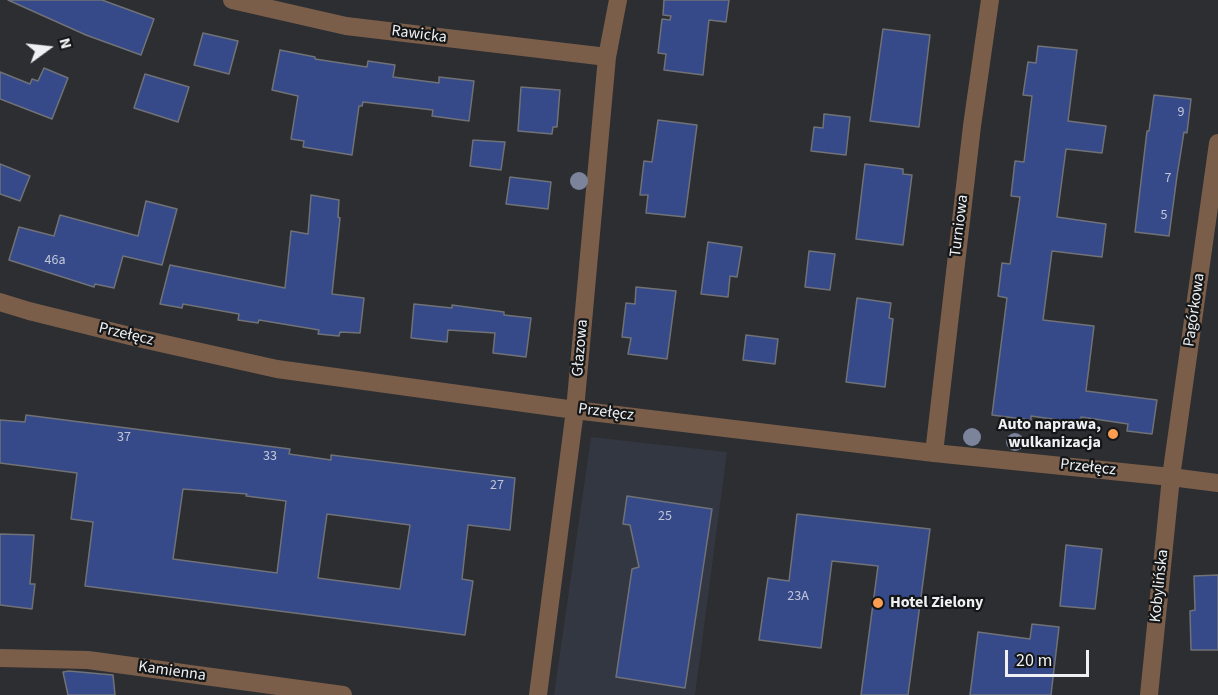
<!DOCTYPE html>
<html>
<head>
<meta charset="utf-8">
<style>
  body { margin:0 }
  #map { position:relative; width:1218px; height:695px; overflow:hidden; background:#2c2e32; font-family:"Source Sans 3",sans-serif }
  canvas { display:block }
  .north { position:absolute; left:18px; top:18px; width:60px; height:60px; -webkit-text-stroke:4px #151618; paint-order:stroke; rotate:75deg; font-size:16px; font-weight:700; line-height:24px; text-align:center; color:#eef0f2 }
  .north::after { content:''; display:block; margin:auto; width:21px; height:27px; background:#eef0f2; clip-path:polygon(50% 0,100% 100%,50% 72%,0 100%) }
  .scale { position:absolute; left:1005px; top:650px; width:84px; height:27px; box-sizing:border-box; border:3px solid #eef0f2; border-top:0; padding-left:8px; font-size:18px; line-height:21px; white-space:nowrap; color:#eef0f2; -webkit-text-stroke:4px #151618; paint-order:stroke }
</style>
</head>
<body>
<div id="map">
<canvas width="1218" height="695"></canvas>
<div class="north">N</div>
<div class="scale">20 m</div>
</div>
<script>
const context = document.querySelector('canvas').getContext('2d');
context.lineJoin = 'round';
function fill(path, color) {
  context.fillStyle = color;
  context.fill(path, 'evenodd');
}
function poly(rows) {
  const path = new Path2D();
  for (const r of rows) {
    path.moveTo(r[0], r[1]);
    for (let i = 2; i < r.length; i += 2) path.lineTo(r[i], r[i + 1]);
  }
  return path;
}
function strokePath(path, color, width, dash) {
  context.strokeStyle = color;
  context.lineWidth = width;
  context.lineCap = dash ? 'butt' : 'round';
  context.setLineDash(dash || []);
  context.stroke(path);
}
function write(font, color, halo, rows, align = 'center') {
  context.font = font + ' "Source Sans 3",sans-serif';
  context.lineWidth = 4.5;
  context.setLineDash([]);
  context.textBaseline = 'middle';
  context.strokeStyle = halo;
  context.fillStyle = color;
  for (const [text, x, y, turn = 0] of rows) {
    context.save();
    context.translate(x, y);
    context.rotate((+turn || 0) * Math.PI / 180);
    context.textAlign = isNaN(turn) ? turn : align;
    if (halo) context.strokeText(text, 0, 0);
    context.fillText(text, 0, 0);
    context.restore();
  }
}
fill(poly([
  [591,437,727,452,695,695,554,695]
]), '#333741');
const building = poly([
  [8,0,102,0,154,19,141,55,86,35,8,0],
  [664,0,729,0,726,22,709,20,703,75,664,70,666,54,658,53,662,19,670,20,671,16,663,15,664,0],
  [883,29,930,35,919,127,870,121,883,29],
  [203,33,238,41,229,74,194,65,203,33],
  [1038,46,1077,50,1068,121,1106,126,1102,153,1066,149,1057,217,1106,224,1102,257,1052,251,1043,320,1094,326,1086,391,1157,400,1152,434,1127,431,1128,424,1081,417,1081,423,1031,416,1031,420,992,415,1007,298,998,296,1002,263,1010,264,1020,197,1011,196,1015,161,1024,162,1032,96,1023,95,1028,62,1036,63,1038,46],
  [280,50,315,57,315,59,367,67,368,61,395,65,393,77,439,83,439,77,474,81,469,121,432,116,433,110,363,102,362,106,359,106,352,155,303,147,304,141,291,139,298,96,272,90,280,50],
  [44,68,68,78,52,119,0,99,0,72,30,84,32,79,38,81,44,68],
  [145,74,189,87,178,122,134,108,145,74],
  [521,87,560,90,557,127,553,127,552,134,518,131,521,87],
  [1154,95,1191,99,1187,133,1184,132,1177,176,1169,236,1135,232,1147,131,1149,131,1154,95],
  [824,114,850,117,846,155,811,151,814,127,823,128,824,114],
  [658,120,697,125,685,217,646,213,648,195,640,195,644,161,652,162,658,120],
  [473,140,505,142,501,170,470,166,473,140],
  [0,164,30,176,20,201,0,194,0,164],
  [865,164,903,169,903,174,912,175,903,245,856,239,865,164],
  [510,177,551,182,548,209,506,204,510,177],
  [311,195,339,200,338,217,340,218,332,294,364,298,360,333,340,332,339,336,318,334,319,330,259,320,258,323,238,320,239,314,183,304,182,308,160,304,170,265,285,288,291,231,308,234,311,195],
  [146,201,177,209,162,265,123,256,114,288,95,284,94,287,9,260,19,227,54,236,60,215,138,236,146,201],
  [708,242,742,247,737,277,730,276,728,297,701,294,708,242],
  [809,251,835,254,830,290,805,287,809,251],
  [636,287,676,291,667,359,628,354,631,338,622,337,626,303,635,304,636,287],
  [857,298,891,303,889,318,893,319,885,387,846,382,857,298],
  [414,304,452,308,452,305,504,312,504,315,531,318,526,357,493,353,495,333,448,330,447,342,411,338,414,304],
  [746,335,778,339,775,364,743,360,746,335],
  [26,415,290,449,289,454,331,460,331,455,515,478,510,530,468,525,462,579,473,581,465,635,85,586,93,522,71,519,77,473,0,463,0,420,25,422,26,415],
  [183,489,247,494,246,496,286,501,277,573,173,559,183,489],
  [327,514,410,525,400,589,318,578,327,514],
  [627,496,712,509,685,688,616,677,632,569,639,567,630,525,623,524,627,496],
  [797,514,930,529,908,695,861,695,878,566,832,561,821,648,759,640,768,578,789,581,797,514],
  [0,534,34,535,30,584,35,584,32,609,0,605,0,534],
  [1066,545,1102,549,1095,609,1060,606,1066,545],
  [1218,575,1218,650,1191,650,1190,611,1195,610,1194,576,1218,575],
  [1032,624,1059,627,1051,695,970,695,978,632,1030,639,1032,624],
  [69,671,113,675,115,695,68,695,63,672,69,671]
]);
fill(building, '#364a89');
strokePath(building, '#707277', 1.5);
strokePath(poly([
  [232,0,346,26,607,57],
  [0,302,29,311,138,338,277,369,575,410,934,453,1171,477,1218,483],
  [934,453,972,126,990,0],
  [0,658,88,660,343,695],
  [538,695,575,410,607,57,618,0],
  [1149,695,1171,477,1218,143]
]), '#7a5e4a', 18);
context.fillStyle = '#7c849b';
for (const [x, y] of [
  [579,181],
  [972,437],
  [1015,442]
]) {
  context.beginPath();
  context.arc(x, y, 9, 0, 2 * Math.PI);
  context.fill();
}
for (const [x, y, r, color] of [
  [1113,434,6,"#fc9e52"],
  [878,603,6,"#fc9e52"]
]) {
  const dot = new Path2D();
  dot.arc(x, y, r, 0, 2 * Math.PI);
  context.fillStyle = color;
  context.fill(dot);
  strokePath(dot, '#151618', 2);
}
write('14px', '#c0c6d8', null, [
  ["9",1181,113],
  ["7",1168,179],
  ["5",1164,216],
  ["46a",55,261],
  ["37",124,438],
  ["33",270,457],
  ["27",497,486],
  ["25",665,517],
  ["23A",798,597]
]);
write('16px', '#eef0f2', '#151618', [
  ["Rawicka",419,35,7],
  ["Turniowa",960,226,-83],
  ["Pagórkowa",1195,310,-82],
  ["Przełęcz",126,335,13],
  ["Głazowa",581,348,-85],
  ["Przełęcz",606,413,7],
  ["Przełęcz",1088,468,6],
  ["Kobylińska",1160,586,-84],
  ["Kamienna",172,672,8]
]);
write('bold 16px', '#eef0f2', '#151618', [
  ["Auto naprawa,",1101,425],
  ["wulkanizacja",1101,443],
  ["Hotel Zielony",890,603,"left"]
], 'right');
</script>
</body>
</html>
